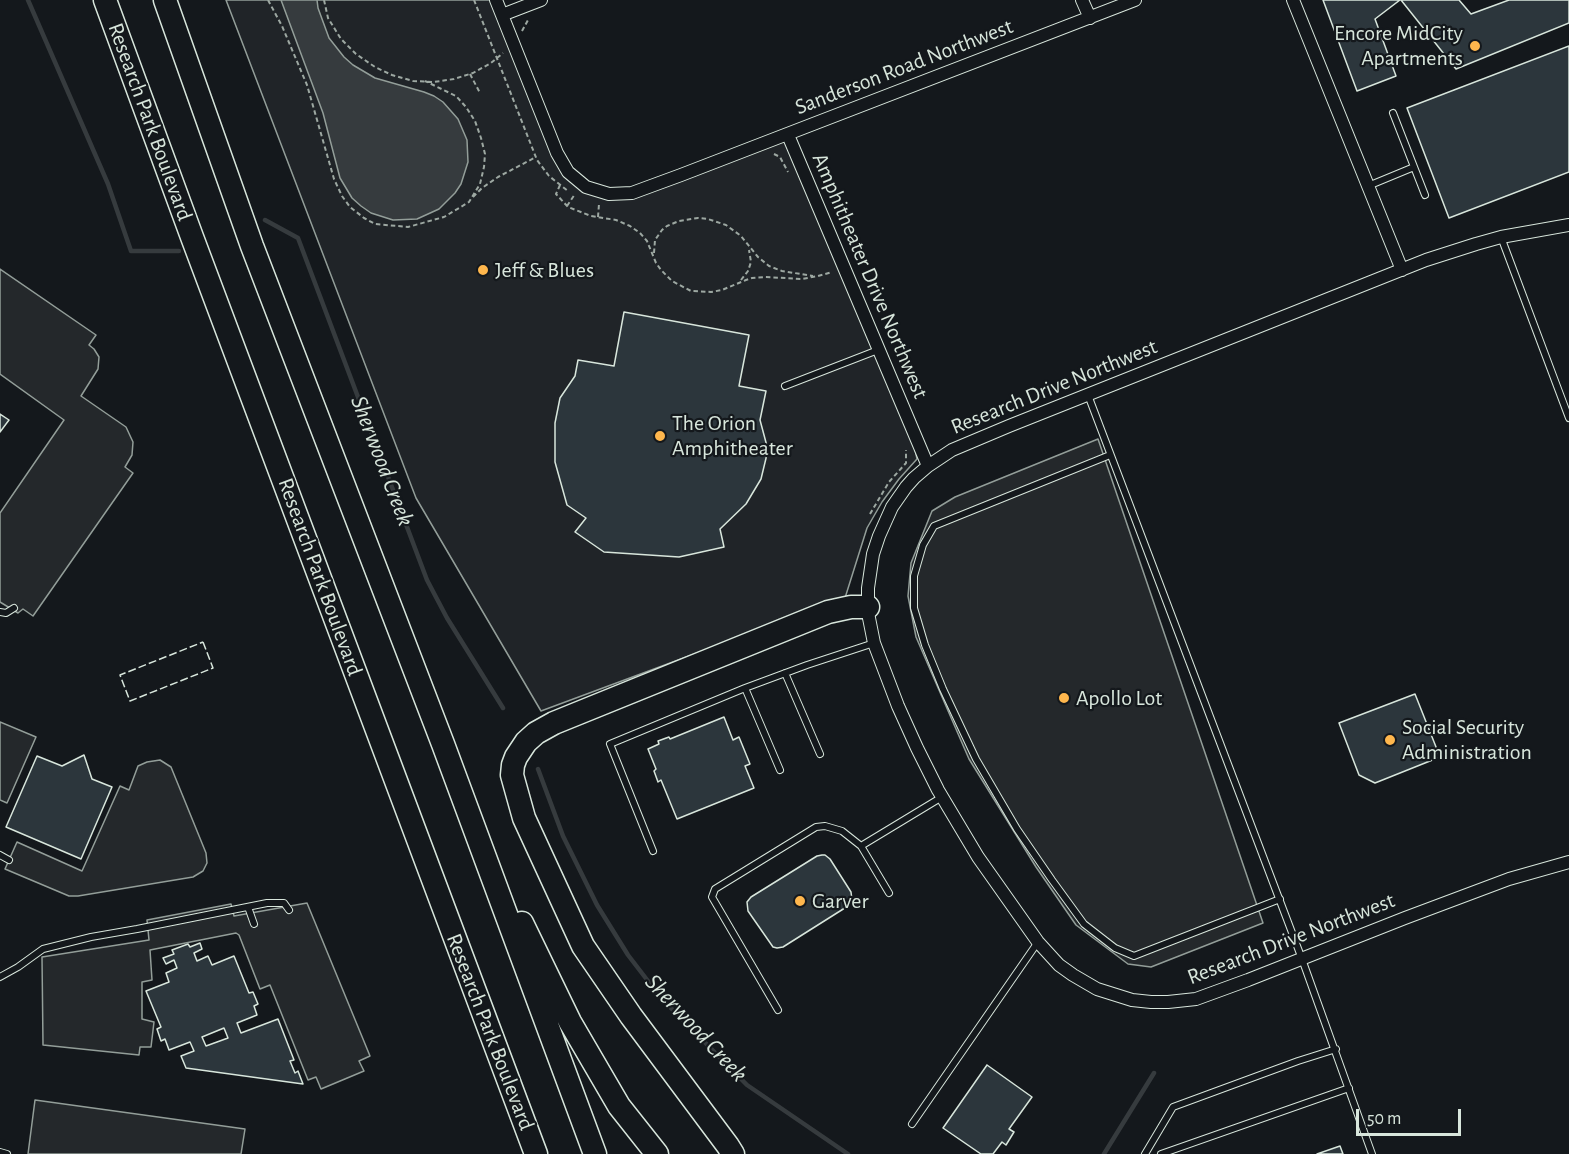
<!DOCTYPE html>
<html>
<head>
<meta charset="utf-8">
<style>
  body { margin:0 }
  #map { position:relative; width:1569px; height:1154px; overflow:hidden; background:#14181c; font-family:"Alegreya Sans",sans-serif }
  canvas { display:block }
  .scale { position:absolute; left:1356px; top:1109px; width:105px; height:27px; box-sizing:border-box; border:3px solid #d8e6dc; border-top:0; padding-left:8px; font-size:18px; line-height:21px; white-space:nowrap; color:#d8e6dc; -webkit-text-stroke:4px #14181c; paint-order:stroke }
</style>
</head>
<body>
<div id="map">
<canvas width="1569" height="1154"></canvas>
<div class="scale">50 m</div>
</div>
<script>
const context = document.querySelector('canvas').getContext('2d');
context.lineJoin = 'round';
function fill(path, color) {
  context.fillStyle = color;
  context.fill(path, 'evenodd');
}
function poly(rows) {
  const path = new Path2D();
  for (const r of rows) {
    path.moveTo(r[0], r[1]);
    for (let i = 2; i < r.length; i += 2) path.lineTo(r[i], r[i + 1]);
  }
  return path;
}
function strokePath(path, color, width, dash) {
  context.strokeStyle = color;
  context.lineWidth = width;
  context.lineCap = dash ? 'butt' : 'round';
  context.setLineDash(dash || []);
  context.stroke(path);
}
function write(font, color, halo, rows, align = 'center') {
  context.font = font + ' "Alegreya Sans",sans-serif';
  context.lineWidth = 4.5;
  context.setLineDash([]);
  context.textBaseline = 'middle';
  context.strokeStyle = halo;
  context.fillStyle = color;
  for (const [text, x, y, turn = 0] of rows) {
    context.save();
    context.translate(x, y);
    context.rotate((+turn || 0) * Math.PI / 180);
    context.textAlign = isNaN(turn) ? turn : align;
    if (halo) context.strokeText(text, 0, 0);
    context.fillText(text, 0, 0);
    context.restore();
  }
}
const green = poly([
  [226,0,497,0,557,153,586,187,632,193,788,135,915,449,917,459,899,479,882,502,867,528,845,598,541,711,416,498,226,0]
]);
fill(green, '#202428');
strokePath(green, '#939e99', 1.5);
const parking = poly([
  [0,269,96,335,89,345,94,349,99,357,98,369,81,396,126,427,133,442,132,455,125,467,133,473,33,616,23,609,18,613,0,602,0,513,64,420,0,374,0,269],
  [1098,439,1263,923,1151,967,1128,964,1076,925,1036,867,969,759,916,637,908,596,911,563,932,511,955,497,1098,439],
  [0,722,36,737,7,803,0,800,0,722],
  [160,760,171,767,206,853,207,863,203,871,193,877,78,896,69,896,5,869,17,842,82,871,120,786,129,790,138,766,147,762,160,760],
  [307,903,370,1056,359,1061,364,1071,321,1089,316,1077,308,1080,270,985,260,989,239,935,236,933,150,950,152,980,142,982,142,1019,154,1022,151,1047,140,1047,139,1055,43,1045,42,957,149,940,147,920,231,904,234,916,307,903],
  [35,1100,245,1129,241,1154,28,1154,35,1100]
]);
fill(parking, '#24282b');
strokePath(parking, '#939e99', 1.5);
const water = poly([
  [281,0,317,0,318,8,329,38,344,57,353,65,375,78,424,92,434,96,443,102,458,119,467,140,468,162,461,184,455,193,439,209,417,219,393,220,371,213,361,206,352,198,340,178,323,113,281,0]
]);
fill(water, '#363b3e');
strokePath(water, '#939e99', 1.5);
strokePath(poly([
  [28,0,108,184,131,251,179,251],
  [265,220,298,238,427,580,447,618,503,708],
  [538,769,563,836,597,905,628,955,661,998,747,1085,848,1154],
  [1104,1154,1154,1073]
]), '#363b3e', 4.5);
const building = poly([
  [1323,0,1400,0,1375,19,1396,76,1357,91,1323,0],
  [1401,0,1459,0,1471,14,1509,0,1569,0,1569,23,1456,69,1401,0],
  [1569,46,1569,172,1449,218,1407,108,1569,46],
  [624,312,749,335,739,386,766,391,760,420,768,450,761,479,746,504,720,529,724,547,679,557,604,552,575,532,586,518,567,505,555,462,555,423,560,398,575,376,578,360,614,366,624,312],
  [0,414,9,420,0,432,0,414],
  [1415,694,1440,757,1375,783,1359,775,1339,723,1415,694],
  [724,717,733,740,739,737,750,764,745,766,754,788,677,819,661,780,658,782,654,771,656,769,648,749,659,744,658,741,669,737,670,739,724,717],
  [84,755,92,779,112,787,81,859,6,827,37,756,62,766,84,755],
  [822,855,825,855,830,859,851,892,852,900,848,906,783,947,777,948,773,947,748,911,747,902,751,897,817,856,822,855],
  [200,943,202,949,194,953,197,961,208,956,212,965,234,956,249,993,253,992,258,1004,254,1006,257,1015,237,1023,241,1033,278,1019,294,1060,290,1061,295,1073,298,1071,303,1084,186,1068,181,1056,194,1051,190,1042,169,1050,165,1039,161,1041,157,1029,161,1027,146,991,169,982,166,973,177,968,174,960,166,964,163,958,174,954,172,950,188,944,190,947,200,943],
  [224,1028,228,1038,206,1046,202,1037,224,1028],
  [987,1065,1032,1097,1009,1129,1014,1132,1006,1145,1002,1142,993,1154,981,1154,943,1128,987,1065],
  [1340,1146,1343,1154,1317,1154,1340,1146]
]);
fill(building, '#2c363c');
strokePath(building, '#d8e6dc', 1.5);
const service = poly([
  [1393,113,1425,195],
  [1368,186,1414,167],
  [1501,237,1569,418],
  [785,386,878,350],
  [1088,395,1302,959,1372,1154],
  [1110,455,934,526,923,545,914,576,914,608,925,645,943,689,976,759,1017,829,1052,880,1084,924,1115,948,1134,956,1280,899],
  [0,612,6,613,14,608],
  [785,673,820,754],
  [745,688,780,770],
  [861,846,889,893],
  [653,851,610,744,745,688,807,665,874,643],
  [0,855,9,860],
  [248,907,254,924],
  [0,977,18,967,43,949,91,937,137,929,267,903,284,903,289,910],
  [778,1010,712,897,715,889,816,827,825,826,842,831,861,846,942,797],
  [912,1124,1038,942],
  [0,1152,7,1154],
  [1145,1154,1173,1107,1298,1061,1336,1049],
  [1161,1154,1349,1088]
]);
const minor = poly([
  [496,0,557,153,568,172,586,187,609,194,632,193,681,175,1135,0],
  [1082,0,1090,18],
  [1293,0,1402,270],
  [502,15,541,0],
  [788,135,928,466],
  [1569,225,1501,237,1476,244,1426,260,1009,426,952,450,928,466,914,478,906,487,892,507,879,536,873,554,868,588,868,613,874,643,898,706,917,748,938,790,978,857,1038,942,1059,965,1073,975,1097,989,1132,1000,1151,1002,1168,1002,1196,999,1248,980,1405,918,1509,879,1569,862]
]);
const motorway = poly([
  [105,0,192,237,536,1154],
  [165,0,252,246,443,744,595,1154],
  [522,923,570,1022,619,1106,657,1154],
  [733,1154,728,1146,631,1016,583,946,524,818,512,775,513,765,516,757,526,742,536,733,554,723,828,612,851,607,868,607]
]);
strokePath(service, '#d8e6dc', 8);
strokePath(minor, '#d8e6dc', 14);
strokePath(motorway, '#d8e6dc', 25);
strokePath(poly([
  [268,0,282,26,307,85,334,179,342,196,350,207,364,218,375,224,408,227,444,217,469,202,480,184,484,167,485,154,481,138,475,121,466,107,456,96,425,81],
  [324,0,328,18,341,39,356,54,375,67,392,75,413,81,434,82,454,79,473,73,491,63,503,53],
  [474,0,537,160,549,176,568,191],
  [522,31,528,20],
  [470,74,480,93],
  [774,154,780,157,788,172],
  [560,185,556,194,568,207,591,216,616,220,630,226,640,233,647,241,656,263,661,270,672,281,691,291,711,292,722,290,746,280,752,278,765,277,802,279,818,276,832,272],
  [473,197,482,188,498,177,536,157],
  [567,206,575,194],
  [598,217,599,204],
  [654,253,655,240,662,230,667,226,679,221,698,218,708,219,726,225,741,236,758,257,769,266,782,271,813,276],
  [741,280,748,271,751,262,749,250],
  [870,514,889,482,906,463,906,450]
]), '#9da8a2', 2, [4.5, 3]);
strokePath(service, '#14181c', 6);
strokePath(minor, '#14181c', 12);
strokePath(motorway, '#14181c', 22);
strokePath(poly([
  [203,642,213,668,130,701,120,675,203,642]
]), '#d8e6dc', 1.5, [8, 3]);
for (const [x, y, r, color] of [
  [1475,46,6,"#ffb74d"],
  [483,270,6,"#ffb74d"],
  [660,436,6,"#ffb74d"],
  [1064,698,6,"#ffb74d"],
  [1390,740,6,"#ffb74d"],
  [800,901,6,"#ffb74d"]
]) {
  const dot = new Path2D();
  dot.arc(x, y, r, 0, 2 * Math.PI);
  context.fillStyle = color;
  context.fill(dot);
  strokePath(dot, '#14181c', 2);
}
write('22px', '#d8e6dc', '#14181c', [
  ["Encore MidCity",1463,33,"right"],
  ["Apartments",1463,58,"right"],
  ["Jeff & Blues",495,270],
  ["The Orion",672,423],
  ["Amphitheater",672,448],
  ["Apollo Lot",1076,698],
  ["Social Security",1402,727],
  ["Administration",1402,752],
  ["Garver",812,901]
], 'left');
write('22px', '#d8e6dc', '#14181c', [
  ["Sanderson Road Northwest",904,67,-21],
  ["Research Park Boulevard",150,122,70],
  ["Amphitheater Drive Northwest",870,276,67],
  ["Research Drive Northwest",1054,387,-22],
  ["Research Park Boulevard",320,577,70],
  ["Research Drive Northwest",1291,939,-21],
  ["Research Park Boulevard",490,1032,69]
]);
write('italic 24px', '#d8e6dc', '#14181c', [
  ["Sherwood Creek",382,461,69],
  ["Sherwood Creek",696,1028,47]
]);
</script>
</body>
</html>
